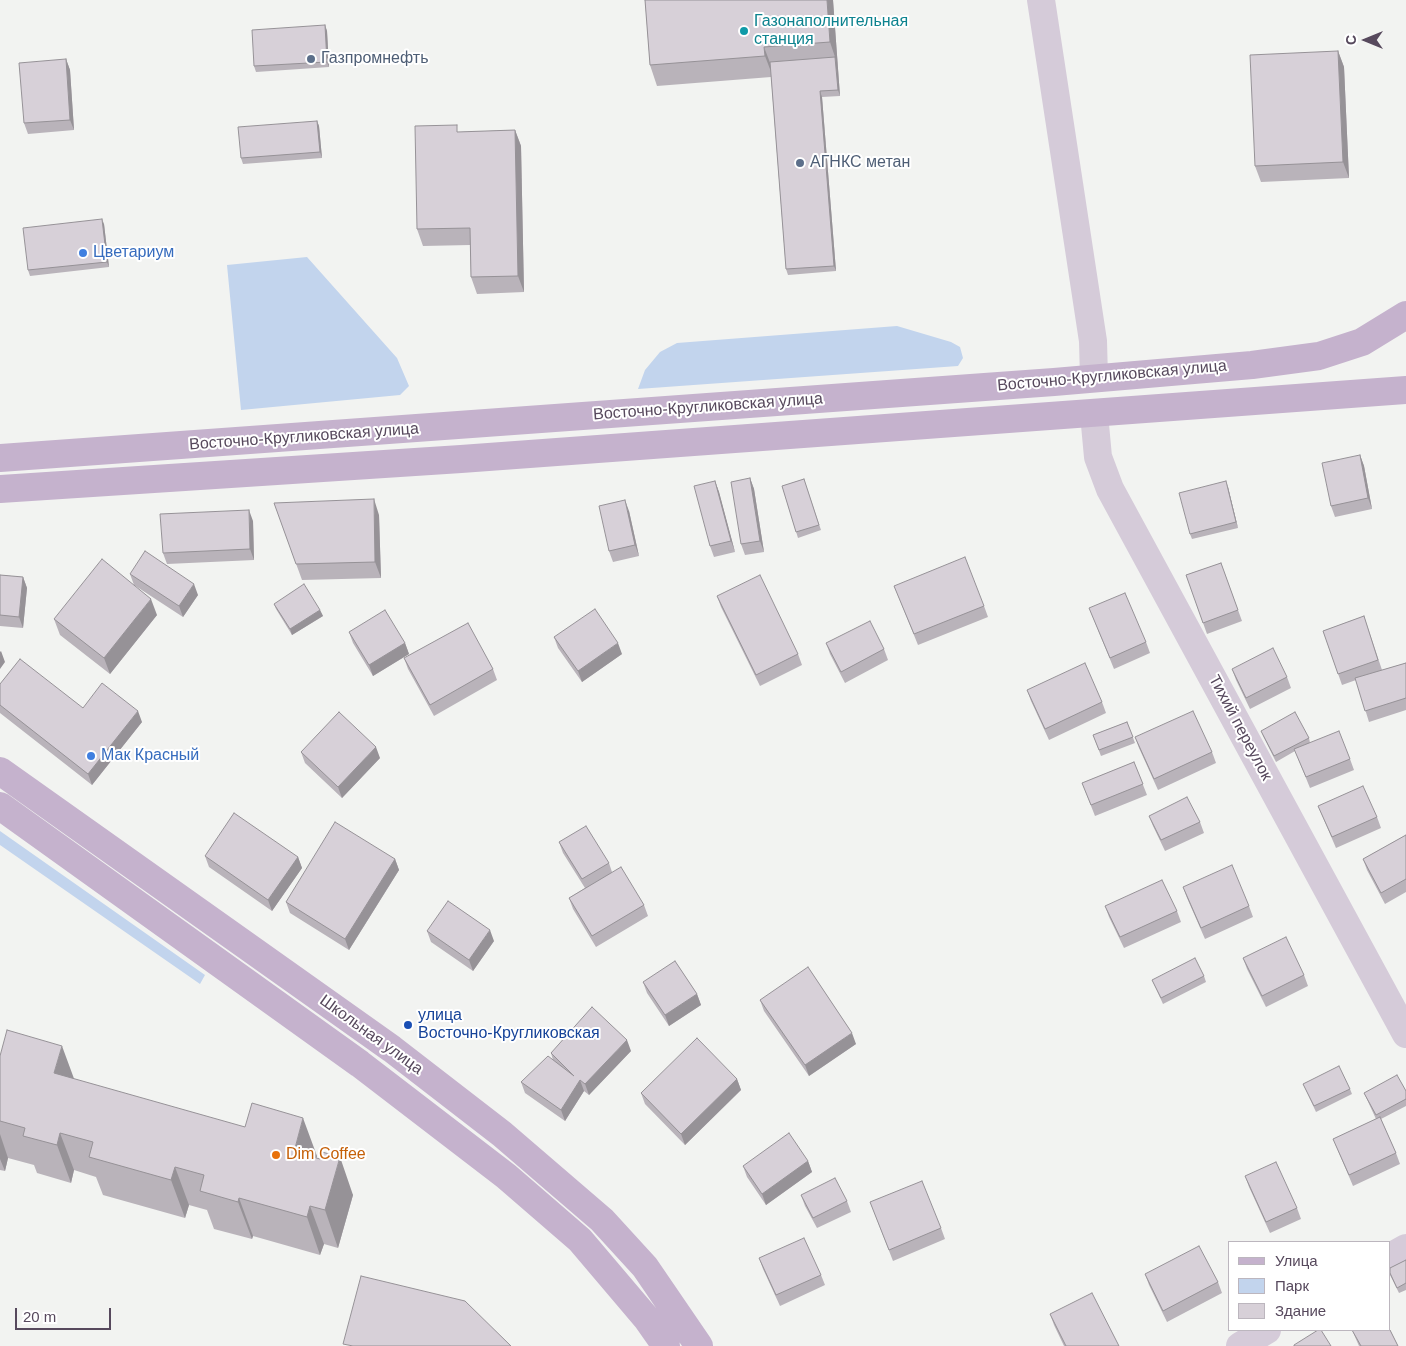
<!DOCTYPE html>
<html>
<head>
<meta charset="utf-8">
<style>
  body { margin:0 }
  #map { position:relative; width:1406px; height:1346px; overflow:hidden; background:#f2f3f1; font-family:Arial,sans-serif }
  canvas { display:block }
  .legend { position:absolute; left:1228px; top:1241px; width:162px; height:90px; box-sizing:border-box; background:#fff; border:1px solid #bcb6be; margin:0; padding:6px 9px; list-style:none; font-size:15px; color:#57495d }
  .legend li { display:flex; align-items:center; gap:10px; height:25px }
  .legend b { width:25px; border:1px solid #bcb6be }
  .north { position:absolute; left:1341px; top:15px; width:50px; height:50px; -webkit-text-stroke:4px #fff; paint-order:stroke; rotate:270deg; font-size:14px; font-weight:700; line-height:20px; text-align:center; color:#57495d }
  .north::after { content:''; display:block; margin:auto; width:18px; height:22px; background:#57495d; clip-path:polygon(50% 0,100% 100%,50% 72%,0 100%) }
  .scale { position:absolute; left:15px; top:1308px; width:96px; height:22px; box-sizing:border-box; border:2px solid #57495d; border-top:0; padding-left:6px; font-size:15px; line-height:18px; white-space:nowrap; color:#57495d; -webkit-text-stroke:4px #fff; paint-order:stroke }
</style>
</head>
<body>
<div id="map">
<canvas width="1406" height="1346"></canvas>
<ul class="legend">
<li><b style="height:6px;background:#c5b2cd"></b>Улица</li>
<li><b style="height:14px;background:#c2d4ed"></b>Парк</li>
<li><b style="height:14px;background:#d7d0d8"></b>Здание</li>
</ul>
<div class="north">С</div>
<div class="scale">20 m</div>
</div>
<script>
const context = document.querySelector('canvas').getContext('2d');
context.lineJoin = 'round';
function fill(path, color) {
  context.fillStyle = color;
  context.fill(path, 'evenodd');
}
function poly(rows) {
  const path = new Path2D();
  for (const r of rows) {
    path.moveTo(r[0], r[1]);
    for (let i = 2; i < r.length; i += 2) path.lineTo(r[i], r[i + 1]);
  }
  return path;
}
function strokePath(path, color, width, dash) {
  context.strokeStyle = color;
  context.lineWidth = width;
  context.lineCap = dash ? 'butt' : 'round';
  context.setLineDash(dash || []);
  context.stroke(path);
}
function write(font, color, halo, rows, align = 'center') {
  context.font = font + ' Arial,sans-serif';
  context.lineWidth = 4;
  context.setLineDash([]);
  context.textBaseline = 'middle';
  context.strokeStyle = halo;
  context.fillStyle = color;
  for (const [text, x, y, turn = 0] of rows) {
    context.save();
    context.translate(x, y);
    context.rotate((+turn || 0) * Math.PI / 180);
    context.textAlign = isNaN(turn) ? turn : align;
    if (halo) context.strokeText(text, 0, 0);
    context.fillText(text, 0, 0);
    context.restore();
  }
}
fill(poly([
  [307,257,397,358,409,386,400,395,241,410,227,265],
  [897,326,951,342,960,347,963,358,958,366,638,389,645,370,660,352,677,343],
  [0,831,205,975,200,984,0,845]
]), '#c2d4ed');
strokePath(poly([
  [1041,0,1093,341,1094,378],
  [1094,414,1098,457,1110,489,1406,1034],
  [1390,1257,1406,1248],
  [1240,1346,1267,1330]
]), '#d5cbd9', 28);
strokePath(poly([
  [0,458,1054,382,1252,365,1319,356,1362,342,1406,315],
  [0,489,461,459,1406,390],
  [0,771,392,1049,502,1134,602,1220,645,1267,699,1346],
  [0,806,360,1064,506,1176,580,1240,647,1319,666,1346]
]), '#c5b2cd', 28);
fill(poly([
  [645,0,833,0,840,96,822,97,836,271,788,275,786,269,771,77,657,86,650,65],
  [325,25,327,31,329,67,256,72,254,66],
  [1338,51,1344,67,1349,178,1261,182,1255,166],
  [66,59,70,70,74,130,28,134,24,123],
  [317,121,319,126,322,158,243,164,241,158],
  [515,130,521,146,524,292,477,294,471,277,470,245,423,246,417,229,460,132],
  [104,224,109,267,30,276,28,270],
  [1360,455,1364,466,1372,509,1335,517,1331,506],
  [750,478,754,489,764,552,745,555,741,544],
  [804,479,821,530,798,538,782,486],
  [715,481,719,492,735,552,714,557,710,546],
  [1228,487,1238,528,1192,539,1190,534],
  [274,503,379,515,381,578,302,580],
  [629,511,639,556,613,562,609,551],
  [253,521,254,560,167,564,163,553],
  [1221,563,1242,621,1207,634,1186,575],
  [130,574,198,595,183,617,134,585],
  [0,575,23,577,27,588,23,628,0,626],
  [894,586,984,606,988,617,918,645],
  [717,596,798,654,802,665,760,686,721,607],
  [274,604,320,610,323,616,292,635,276,609],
  [1089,608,1146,642,1150,653,1114,669],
  [157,615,110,674,60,635,54,619],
  [1364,616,1382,670,1406,663,1406,710,1369,722,1356,680,1342,685,1323,631],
  [349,632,405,643,409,654,373,676,353,643],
  [554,637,622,654,582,682,558,648],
  [826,643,884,649,888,660,845,683,830,654],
  [404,658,493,669,497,680,434,716,408,669],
  [1232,669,1287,677,1291,688,1250,709,1236,680],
  [0,684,83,708,142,722,92,785,0,713],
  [1027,690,1102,702,1106,713,1049,740,1031,701],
  [1127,722,1135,743,1101,756,1093,735],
  [1261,731,1309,738,1310,743,1350,759,1354,770,1310,788,1295,751,1276,762,1263,736],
  [1135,737,1212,752,1216,763,1158,790,1139,748],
  [301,752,380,758,342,798,305,763],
  [1134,762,1147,795,1095,816,1082,783],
  [1318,806,1377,817,1381,828,1336,848],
  [1149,816,1200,822,1204,833,1165,851,1153,826],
  [1406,835,1406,892,1385,904,1367,870,1363,859],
  [559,842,609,863,612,872,644,905,648,916,596,947,573,909,569,898,585,888,563,853],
  [205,856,298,857,302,868,272,911,209,867],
  [395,859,399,870,349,950,290,913,286,902],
  [1183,887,1249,906,1253,917,1205,939,1187,898],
  [1105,906,1177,911,1181,922,1124,948,1109,917],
  [427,931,494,941,473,971,431,942],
  [1243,958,1304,975,1308,986,1266,1007,1247,969],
  [1204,976,1206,982,1163,1004,1152,980],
  [643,982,697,994,701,1005,669,1026,647,993],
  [760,1000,856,1044,809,1076,764,1011],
  [631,1051,589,1095,584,1091,565,1121,525,1093,521,1082,553,1060,551,1053],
  [0,1056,317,1156,316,1158,353,1195,338,1248,324,1244,320,1255,253,1236,252,1239,214,1229,207,1210,189,1205,185,1218,103,1195,96,1177,74,1170,71,1183,37,1173,34,1165,8,1158,5,1171,0,1170],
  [737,1079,741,1090,685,1145,645,1104,641,1093],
  [1303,1084,1350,1089,1352,1094,1316,1112],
  [1406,1091,1406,1106,1381,1119,1396,1153,1400,1164,1353,1186,1333,1139,1376,1119,1364,1093],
  [808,1161,812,1172,766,1205,747,1177,743,1166],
  [1245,1176,1297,1208,1301,1219,1270,1233,1249,1187],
  [801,1195,847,1201,851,1212,817,1228,805,1206],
  [870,1202,941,1228,945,1239,893,1261],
  [759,1258,821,1275,825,1285,780,1306,763,1269],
  [1406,1260,1406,1290,1399,1293,1390,1275,1390,1268],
  [1145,1274,1218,1282,1222,1293,1167,1322,1149,1285],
  [1050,1314,1119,1346,1064,1346,1054,1325],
  [1352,1330,1390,1330,1398,1346,1359,1346]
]), '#b9b3ba');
fill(poly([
  [827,0,833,0,840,96,838,90,835,57,830,42],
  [325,25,327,31,329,67,327,62],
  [764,47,772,68,773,77,765,56],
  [1338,51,1344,67,1349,178,1343,162],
  [66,59,70,70,74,130,70,120],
  [820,91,822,97,836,271,834,266],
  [317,121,319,126,322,158,320,152],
  [515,130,521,146,524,292,518,276],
  [102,219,104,224,109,267,107,262],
  [1360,455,1364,466,1372,509,1368,498],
  [750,478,754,489,764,552,760,541],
  [715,481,719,492,735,552,731,541],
  [1226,481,1228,487,1238,528,1236,522],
  [374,499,379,515,381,578,375,562],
  [625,500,629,511,639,556,635,545],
  [249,510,253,521,254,560,250,549],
  [23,577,27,588,23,628,19,617],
  [194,584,198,595,183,617,179,606],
  [151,599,157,615,110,674,104,658],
  [320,610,323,616,292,635,290,629],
  [405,643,409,654,373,676,369,665],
  [618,643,622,654,582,682,578,671],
  [1,651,5,662,0,669,0,652],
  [138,711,142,722,92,785,88,774],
  [376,747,380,758,342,798,338,787],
  [298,857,302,868,272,911,268,900],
  [395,859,399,870,349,950,345,939],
  [490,930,494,941,473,971,469,960],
  [697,994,701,1005,669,1026,665,1015],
  [852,1033,856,1044,809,1076,805,1065],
  [627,1040,631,1051,589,1095,585,1084],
  [62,1046,76,1084,54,1073],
  [737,1079,741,1090,685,1145,681,1134],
  [580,1080,584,1091,565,1121,561,1110],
  [303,1118,317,1156,308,1190,294,1152],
  [60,1133,74,1170,71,1183,57,1145],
  [0,1134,8,1158,5,1171,0,1159],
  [340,1157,353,1195,338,1248,325,1210],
  [808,1161,812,1172,766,1205,762,1194],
  [175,1167,189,1205,185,1218,171,1180],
  [239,1198,253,1236,252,1239,238,1202],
  [310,1206,324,1244,320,1255,307,1217]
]), '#969297');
const building = poly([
  [645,0,827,0,830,42,764,47,765,56,650,65,645,0],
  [325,25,327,62,254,66,252,30,325,25],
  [1338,51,1343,162,1255,166,1250,55,1338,51],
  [835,57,838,90,820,91,834,266,786,269,770,62,835,57],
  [66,59,70,120,24,123,19,63,66,59],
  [317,121,320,152,241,158,238,127,317,121],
  [457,125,457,132,515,130,518,276,471,277,470,228,417,229,415,126,457,125],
  [102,219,107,262,28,270,23,228,102,219],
  [1360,455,1368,498,1331,506,1322,463,1360,455],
  [750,478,760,541,741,544,731,482,750,478],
  [804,479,819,525,796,532,782,486,804,479],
  [715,481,731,541,710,546,694,486,715,481],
  [1226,481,1236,522,1190,534,1179,493,1226,481],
  [374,499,375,562,296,564,274,503,374,499],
  [625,500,635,545,609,551,599,506,625,500],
  [249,510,250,549,163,553,160,514,249,510],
  [145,551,194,584,179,606,130,574,145,551],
  [965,557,984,606,914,634,894,586,965,557],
  [102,559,151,599,104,658,54,619,102,559],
  [1221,563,1238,610,1203,623,1186,575,1221,563],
  [0,575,23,577,19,617,0,615,0,575],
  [760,575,798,654,756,675,717,596,760,575],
  [304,584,320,610,290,629,274,604,304,584],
  [1125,593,1146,642,1110,658,1089,608,1125,593],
  [595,609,618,643,578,671,554,637,595,609],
  [385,610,405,643,369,665,349,632,385,610],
  [1364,616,1378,660,1338,674,1323,631,1364,616],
  [870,621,884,649,841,672,826,643,870,621],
  [468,623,493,669,430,705,404,658,468,623],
  [1273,648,1287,677,1246,698,1232,669,1273,648],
  [20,659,83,708,102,683,138,711,88,774,0,705,0,684,20,659],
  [1085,663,1102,702,1045,729,1027,690,1085,663],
  [1406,663,1406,698,1365,711,1355,678,1406,663],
  [1193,711,1212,752,1154,779,1135,737,1193,711],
  [339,712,376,747,338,787,301,752,339,712],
  [1295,712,1309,738,1274,756,1261,731,1295,712],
  [1127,722,1133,737,1099,750,1093,735,1127,722],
  [1339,731,1350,759,1306,777,1294,749,1339,731],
  [1134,762,1143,784,1091,805,1082,783,1134,762],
  [1363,786,1377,817,1332,837,1318,806,1363,786],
  [1187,797,1200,822,1161,840,1149,816,1187,797],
  [234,813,298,857,268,900,205,856,234,813],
  [335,822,395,859,345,939,286,902,335,822],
  [586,826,609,863,582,879,559,842,586,826],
  [1406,835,1406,879,1381,893,1363,859,1406,835],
  [1232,865,1249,906,1201,928,1183,887,1232,865],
  [621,867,644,905,592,936,569,898,621,867],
  [1162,880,1177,911,1120,937,1105,906,1162,880],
  [448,901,490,930,469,960,427,931,448,901],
  [1286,937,1304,975,1262,996,1243,958,1286,937],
  [1195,958,1204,976,1161,998,1152,980,1195,958],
  [675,961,697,994,665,1015,643,982,675,961],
  [808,967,852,1033,805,1065,760,1000,808,967],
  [592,1007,627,1040,585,1084,580,1080,561,1110,521,1082,548,1056,574,1076,551,1053,592,1007],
  [7,1030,62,1046,54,1073,245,1127,252,1103,303,1118,294,1152,320,1159,322,1152,340,1157,325,1210,310,1206,307,1217,239,1198,238,1202,200,1191,204,1175,175,1167,171,1180,89,1157,93,1142,60,1133,57,1145,23,1136,25,1128,0,1121,0,1056,7,1030],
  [697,1038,737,1079,681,1134,641,1093,697,1038],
  [1339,1066,1350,1089,1314,1106,1303,1084,1339,1066],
  [1397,1075,1406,1091,1406,1099,1376,1115,1364,1093,1397,1075],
  [1380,1117,1396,1153,1349,1175,1333,1139,1380,1117],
  [789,1133,808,1161,762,1194,743,1166,789,1133],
  [1276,1162,1297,1208,1266,1222,1245,1176,1276,1162],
  [835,1178,847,1201,813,1218,801,1195,835,1178],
  [922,1181,941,1228,889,1250,870,1202,922,1181],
  [804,1238,821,1275,776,1295,759,1258,804,1238],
  [1199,1246,1218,1282,1163,1311,1145,1274,1199,1246],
  [1406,1260,1406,1283,1397,1288,1390,1273,1390,1268,1406,1260],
  [361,1276,465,1301,511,1346,353,1346,343,1344,361,1276],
  [1092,1293,1119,1346,1066,1346,1050,1314,1092,1293],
  [1318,1330,1321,1330,1331,1346,1294,1346,1294,1345,1318,1330],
  [1352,1330,1390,1330,1398,1346,1361,1346,1352,1330]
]);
fill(building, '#d7d0d8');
strokePath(building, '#969297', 1);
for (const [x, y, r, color] of [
  [744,31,5,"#0f9aa8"],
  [311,59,5,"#5c6f8a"],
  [800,163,5,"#5c6f8a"],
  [83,253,5,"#3f7fe0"],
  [91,756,5,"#3f7fe0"],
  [408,1025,5,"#1a4fb4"],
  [276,1155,5,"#e8710a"]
]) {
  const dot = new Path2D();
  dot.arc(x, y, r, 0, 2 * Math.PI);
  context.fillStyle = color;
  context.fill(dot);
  strokePath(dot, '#fff', 2);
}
write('16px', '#0d838f', '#fff', [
  ["Газонаполнительная",754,22],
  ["станция",754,40]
], 'left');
write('16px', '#4e5e75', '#fff', [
  ["Газпромнефть",321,59],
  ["АГНКС метан",810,163]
], 'left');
write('16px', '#366cbe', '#fff', [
  ["Цветариум",93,253],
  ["Мак Красный",101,756]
], 'left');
write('16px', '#57495d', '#fff', [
  ["Восточно-Кругликовская улица",1112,376,-5],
  ["Восточно-Кругликовская улица",708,407,-4],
  ["Восточно-Кругликовская улица",304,437,-4],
  ["Тихий переулок",1240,728,62],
  ["Школьная улица",371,1035,36]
]);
write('16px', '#164399', '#fff', [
  ["улица",418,1016],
  ["Восточно-Кругликовская",418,1034]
], 'left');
write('16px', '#c56008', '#fff', [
  ["Dim Coffee",286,1155]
], 'left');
</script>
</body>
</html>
